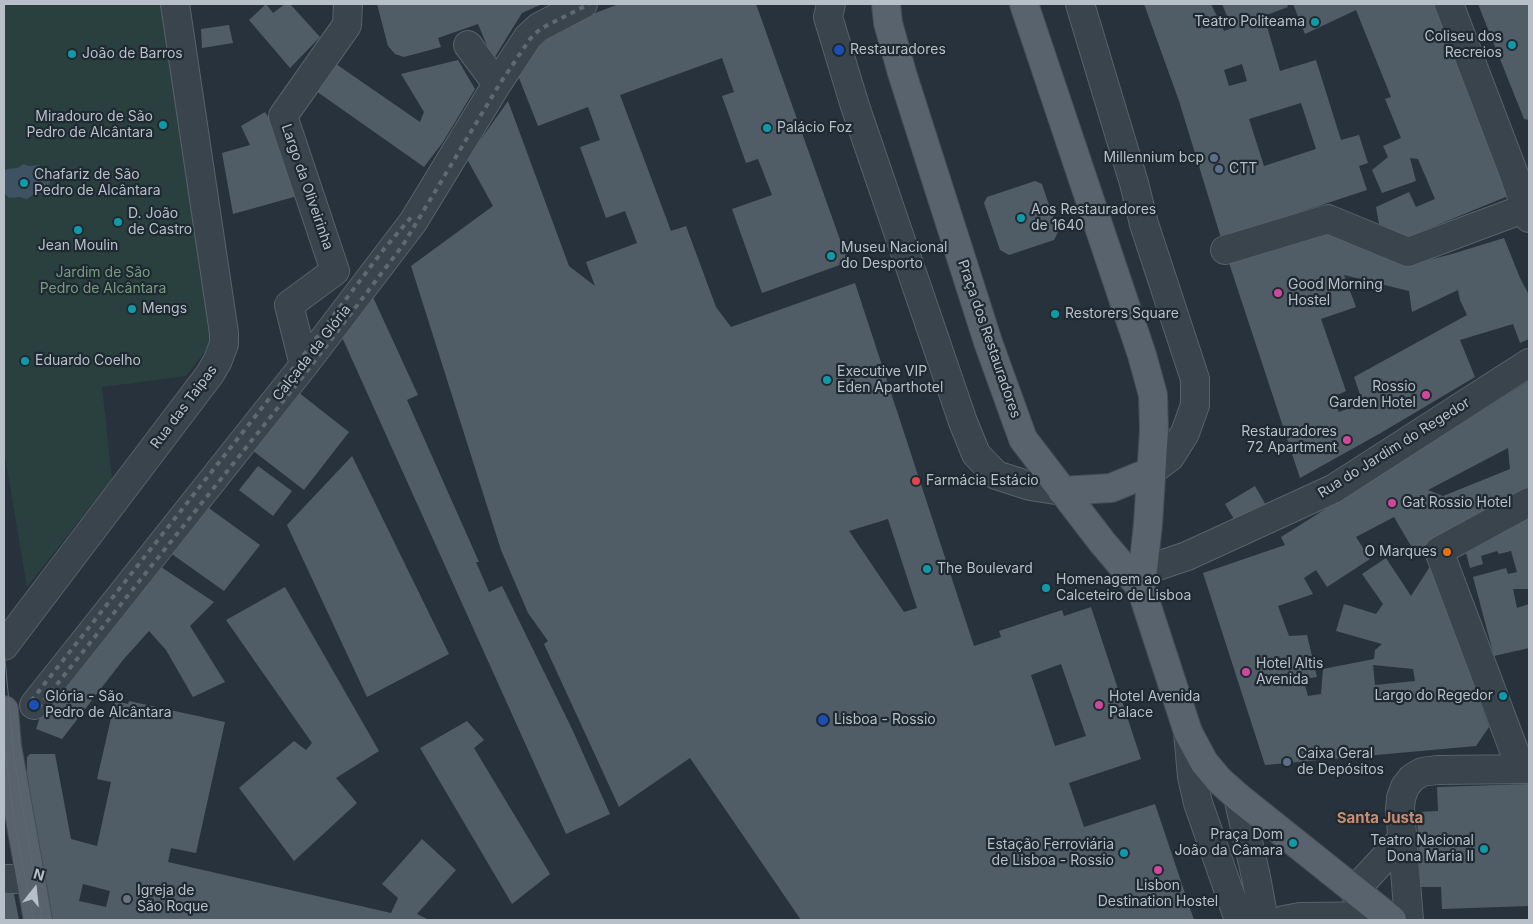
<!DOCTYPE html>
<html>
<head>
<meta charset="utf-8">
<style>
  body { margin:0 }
  #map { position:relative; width:1533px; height:924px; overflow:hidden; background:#27323d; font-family:Inter,sans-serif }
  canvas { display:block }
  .frame { position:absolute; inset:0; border:5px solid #b7bfc8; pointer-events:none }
  .north { position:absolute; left:10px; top:864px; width:50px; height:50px; -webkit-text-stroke:4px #1f2932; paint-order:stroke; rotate:16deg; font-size:14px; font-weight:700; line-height:20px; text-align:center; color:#b7bfc8 }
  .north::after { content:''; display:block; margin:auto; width:18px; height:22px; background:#b7bfc8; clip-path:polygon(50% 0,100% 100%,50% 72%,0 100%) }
</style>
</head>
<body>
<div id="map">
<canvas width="1533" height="924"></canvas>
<div class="frame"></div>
<div class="north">N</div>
</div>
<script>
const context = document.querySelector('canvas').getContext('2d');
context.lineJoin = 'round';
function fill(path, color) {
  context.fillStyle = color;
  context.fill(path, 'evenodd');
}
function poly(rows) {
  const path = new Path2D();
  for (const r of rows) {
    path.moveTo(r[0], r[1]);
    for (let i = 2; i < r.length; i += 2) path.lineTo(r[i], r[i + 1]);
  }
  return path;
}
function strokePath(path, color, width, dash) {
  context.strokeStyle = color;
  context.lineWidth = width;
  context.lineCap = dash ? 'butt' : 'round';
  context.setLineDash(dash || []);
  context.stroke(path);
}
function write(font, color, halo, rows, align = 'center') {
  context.font = font + ' Inter,sans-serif';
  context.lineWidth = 4.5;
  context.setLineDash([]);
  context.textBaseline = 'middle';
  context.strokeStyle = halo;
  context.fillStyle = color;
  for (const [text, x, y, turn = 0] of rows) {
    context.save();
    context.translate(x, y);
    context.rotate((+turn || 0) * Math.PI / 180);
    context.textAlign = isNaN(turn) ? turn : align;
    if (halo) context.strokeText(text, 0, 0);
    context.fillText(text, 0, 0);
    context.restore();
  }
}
fill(poly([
  [4,4,164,4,212,342,186,376,102,387,112,479,27,587,4,451]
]), '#2a403f');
fill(poly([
  [23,164,29,166,39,165,52,179,43,194,33,195,27,199,20,197,9,198,4,193,4,172,6,169,18,168]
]), '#3e5264');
fill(poly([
  [266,4,273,13,285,4,290,4,320,37,290,68,249,20],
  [377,4,542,4,522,13,493,60,478,24,438,38,441,47,404,57,395,54,388,46],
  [619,4,756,4,848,262,762,293,732,209,772,195,758,159,746,163,722,96,734,92,722,58,620,95,671,231,686,226,716,307,731,327,855,283,974,646,1001,637,999,631,1062,610,1064,616,1091,607,1141,759,1069,783,1084,827,1155,804,1194,920,801,920,690,758,619,807,544,644,548,641,528,613,501,550,411,266,493,206,467,159,508,101,569,266,595,286,586,262,637,243,625,211,606,218,580,147,600,140,588,107,538,126,517,73,542,42,590,15],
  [888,519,917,608,904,612,849,531],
  [1061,664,1086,736,1055,746,1031,675],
  [1144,4,1211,4,1224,31,1232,28,1222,4,1287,4,1288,7,1264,16,1280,71,1316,60,1341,140,1359,135,1368,163,1359,166,1367,190,1221,238,1179,101],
  [1242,64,1247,81,1229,86,1224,70],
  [1301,103,1316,149,1264,166,1249,119],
  [1293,4,1436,4,1513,194,1408,237,1379,224,1376,207,1409,192,1416,207,1435,199,1418,159,1410,158,1416,181,1382,193,1372,170,1388,157,1383,146,1401,138,1385,99,1391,97,1356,10,1305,34],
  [1478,4,1529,4,1529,120,1524,119],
  [229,25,233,43,202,48,201,29],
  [458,60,475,89,443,142,424,167,316,91,336,64,420,122,424,112,401,74],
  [265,112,279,134,301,195,233,214,222,153,250,145,241,126],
  [23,179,27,180,28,184,25,186,21,185,20,181],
  [1035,181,1042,184,1058,232,1054,240,1009,255,1000,250,984,203,987,197],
  [1328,234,1405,266,1452,254,1504,238,1520,278,1529,295,1529,339,1520,343,1513,324,1460,340,1475,377,1379,434,1300,478,1229,263],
  [1344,275,1409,291,1412,312,1458,290,1460,300,1467,315,1354,377,1363,403,1339,412,1331,398,1346,391,1321,319,1356,307],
  [372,295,418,395,407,400,479,562,476,562,489,592,502,586,573,731,610,814,566,834,341,335],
  [1529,381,1529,492,1418,558,1394,517,1356,537,1370,559,1327,587,1316,570,1304,578,1313,594,1278,606,1289,636,1307,635,1317,677,1303,679,1308,696,1321,694,1323,669,1374,659,1375,650,1382,644,1336,631,1344,604,1376,614,1383,604,1362,574,1386,558,1411,596,1431,565,1489,727,1476,746,1265,765,1203,573,1285,545,1281,537],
  [1508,448,1510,469,1443,496,1428,490],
  [1373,665,1413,669,1415,681,1375,685],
  [298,392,349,432,304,490,252,450],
  [352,456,449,654,367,697,287,525],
  [258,466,292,491,273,516,239,490],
  [1255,486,1267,507,1237,524,1225,504],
  [206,506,260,545,224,591,169,552],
  [1529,512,1529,589,1513,589,1517,608,1529,604,1529,648,1494,656,1473,577,1506,568,1508,574,1517,572,1511,551,1499,554,1497,551,1481,556,1483,564,1470,568,1464,545],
  [158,565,214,602,190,626,225,682,193,697,166,650,149,631,123,660,62,739,36,729,41,714],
  [285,587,379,751,336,778,357,803,294,861,239,788,294,741,306,750,312,743,226,620],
  [115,701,128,704,129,701,225,722,196,853,171,848,168,862,391,913,398,898,382,884,422,839,456,870,417,914,429,920,48,920,26,811,27,757,30,754,55,754,71,839,97,846,111,782,97,779],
  [83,884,110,891,106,907,79,901],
  [467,721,484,740,474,748,550,874,512,904,420,748],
  [1529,784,1529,906,1442,909,1441,887,1420,887,1417,812,1438,811,1437,787],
  [4,889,13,889,19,920,4,920]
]), '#505d67');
const minor = poly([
  [831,4,828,17,855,106,963,422,976,454,996,475,1030,486,1062,491],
  [1080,4,1134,183,1144,224,1195,379,1195,405,1185,433,1170,457,1150,472],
  [1449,4,1514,174,1529,218],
  [468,45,497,84],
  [1225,250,1328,219,1408,252,1526,208],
  [304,365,289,305,335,271,283,116,347,25,348,4],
  [1143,571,1187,556,1333,489,1529,363],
  [4,646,210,374,218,360,224,344,224,333,175,4],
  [34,705,304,365,413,222,497,84,528,37,539,27,583,4],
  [1188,732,1192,777,1198,803,1239,920],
  [1521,769,1439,551,1529,502],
  [1238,797,1256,877,1264,920],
  [4,879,30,879],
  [1354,891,1402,839],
  [1284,920,1300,917,1386,916],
  [1409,920,1400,809,1401,798,1405,787,1412,778,1422,772,1437,770,1529,769]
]);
const major = poly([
  [886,4,888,23,902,73,988,342,1023,439,1102,542,1141,588,1188,732,1204,762,1219,780,1238,797,1392,920],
  [1024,4,1142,355,1153,395,1154,430,1148,524,1141,588],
  [1062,491,1111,488,1150,472],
  [4,710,7,746,38,920]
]);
strokePath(minor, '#58626b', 30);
strokePath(major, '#444d56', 30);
strokePath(minor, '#3a444d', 28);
strokePath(major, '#59636d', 28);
strokePath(poly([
  [4,648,14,757,42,920],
  [4,742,15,826,34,920]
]), '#5d6974', 1);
strokePath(poly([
  [31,701,302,357,384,249,413,215],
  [38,708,308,370,387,266,403,245,499,85,530,39,540,29,589,4]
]), '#5d6974', 4, [5, 5]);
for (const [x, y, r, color] of [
  [1315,22,5,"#0f9aa8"],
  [1512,45,5,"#0f9aa8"],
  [839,50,6,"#1a4fb4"],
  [72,54,5,"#0f9aa8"],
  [163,125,5,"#0f9aa8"],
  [767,128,5,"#0f9aa8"],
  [1214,158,5,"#5c6f8a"],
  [1219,169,5,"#5c6f8a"],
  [24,183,5,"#0f9aa8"],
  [1021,218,5,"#0f9aa8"],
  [118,222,5,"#0f9aa8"],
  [78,230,5,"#0f9aa8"],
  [831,256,5,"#0f9aa8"],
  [1278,293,5,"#d1479c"],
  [132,309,5,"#0f9aa8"],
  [1055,314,5,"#0f9aa8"],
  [25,361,5,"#0f9aa8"],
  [827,380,5,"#0f9aa8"],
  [1426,395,5,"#d1479c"],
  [1347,440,5,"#d1479c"],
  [916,481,5,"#e0444e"],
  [1392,503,5,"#d1479c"],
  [1447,552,5,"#e8710a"],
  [927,569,5,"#0f9aa8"],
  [1046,588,5,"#0f9aa8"],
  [1246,672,5,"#d1479c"],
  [1503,696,5,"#0f9aa8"],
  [34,705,6,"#1a4fb4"],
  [1099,705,5,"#d1479c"],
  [823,720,6,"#1a4fb4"],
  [1287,762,5,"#5c6f8a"],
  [1293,843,5,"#0f9aa8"],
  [1484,849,5,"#0f9aa8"],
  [1124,853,5,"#0f9aa8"],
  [1158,870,5,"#d1479c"],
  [127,899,5,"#6b7280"]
]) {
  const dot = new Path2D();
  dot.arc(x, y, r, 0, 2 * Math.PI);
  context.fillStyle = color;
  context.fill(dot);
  strokePath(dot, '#1f2932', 2);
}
write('14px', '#b7bfc8', '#1f2932', [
  ["Teatro Politeama",1305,22,"right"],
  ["Coliseu dos",1502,37,"right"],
  ["Recreios",1502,53,"right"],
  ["Restauradores",850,50],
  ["João de Barros",82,54],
  ["Miradouro de São",153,117,"right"],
  ["Pedro de Alcântara",153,133,"right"],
  ["Palácio Foz",777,128],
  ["Millennium bcp",1204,158,"right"],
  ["CTT",1229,169],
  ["Chafariz de São",34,175],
  ["Pedro de Alcântara",34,191],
  ["Aos Restauradores",1031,210],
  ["de 1640",1031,226],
  ["D. João",128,214],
  ["de Castro",128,230],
  ["Jean Moulin",78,246,"center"],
  ["Museu Nacional",841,248],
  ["do Desporto",841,264],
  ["Good Morning",1288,285],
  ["Hostel",1288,301],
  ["Mengs",142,309],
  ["Restorers Square",1065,314],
  ["Eduardo Coelho",35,361],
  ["Executive VIP",837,372],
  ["Eden Aparthotel",837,388],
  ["Rossio",1416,387,"right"],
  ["Garden Hotel",1416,403,"right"],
  ["Restauradores",1337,432,"right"],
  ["72 Apartment",1337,448,"right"],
  ["Farmácia Estácio",926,481],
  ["Gat Rossio Hotel",1402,503],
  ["O Marques",1437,552,"right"],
  ["The Boulevard",937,569],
  ["Homenagem ao",1056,580],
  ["Calceteiro de Lisboa",1056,596],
  ["Hotel Altis",1256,664],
  ["Avenida",1256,680],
  ["Largo do Regedor",1493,696,"right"],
  ["Glória - São",45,697],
  ["Pedro de Alcântara",45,713],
  ["Hotel Avenida",1109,697],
  ["Palace",1109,713],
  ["Lisboa - Rossio",834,720],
  ["Caixa Geral",1297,754],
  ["de Depósitos",1297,770],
  ["Praça Dom",1283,835,"right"],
  ["João da Câmara",1283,851,"right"],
  ["Teatro Nacional",1474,841,"right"],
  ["Dona Maria II",1474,857,"right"],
  ["Estação Ferroviária",1114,845,"right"],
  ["de Lisboa - Rossio",1114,861,"right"],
  ["Lisbon",1158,886,"center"],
  ["Destination Hostel",1158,902,"center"],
  ["Igreja de",137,891],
  ["São Roque",137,907]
], 'left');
write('14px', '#b7bfc8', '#1f2932', [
  ["Largo da Oliveirinha",307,187,71],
  ["Praça dos Restauradores",989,339,71],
  ["Calçada da Glória",312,353,-52],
  ["Rua das Taipas",184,407,-53],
  ["Rua do Jardim do Regedor",1394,448,-32]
]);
write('14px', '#779c7c', '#1f2932', [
  ["Jardim de São",103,273],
  ["Pedro de Alcântara",103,289]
]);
write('bold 15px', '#cc8d6d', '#1f2932', [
  ["Santa Justa",1380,818]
]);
</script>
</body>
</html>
